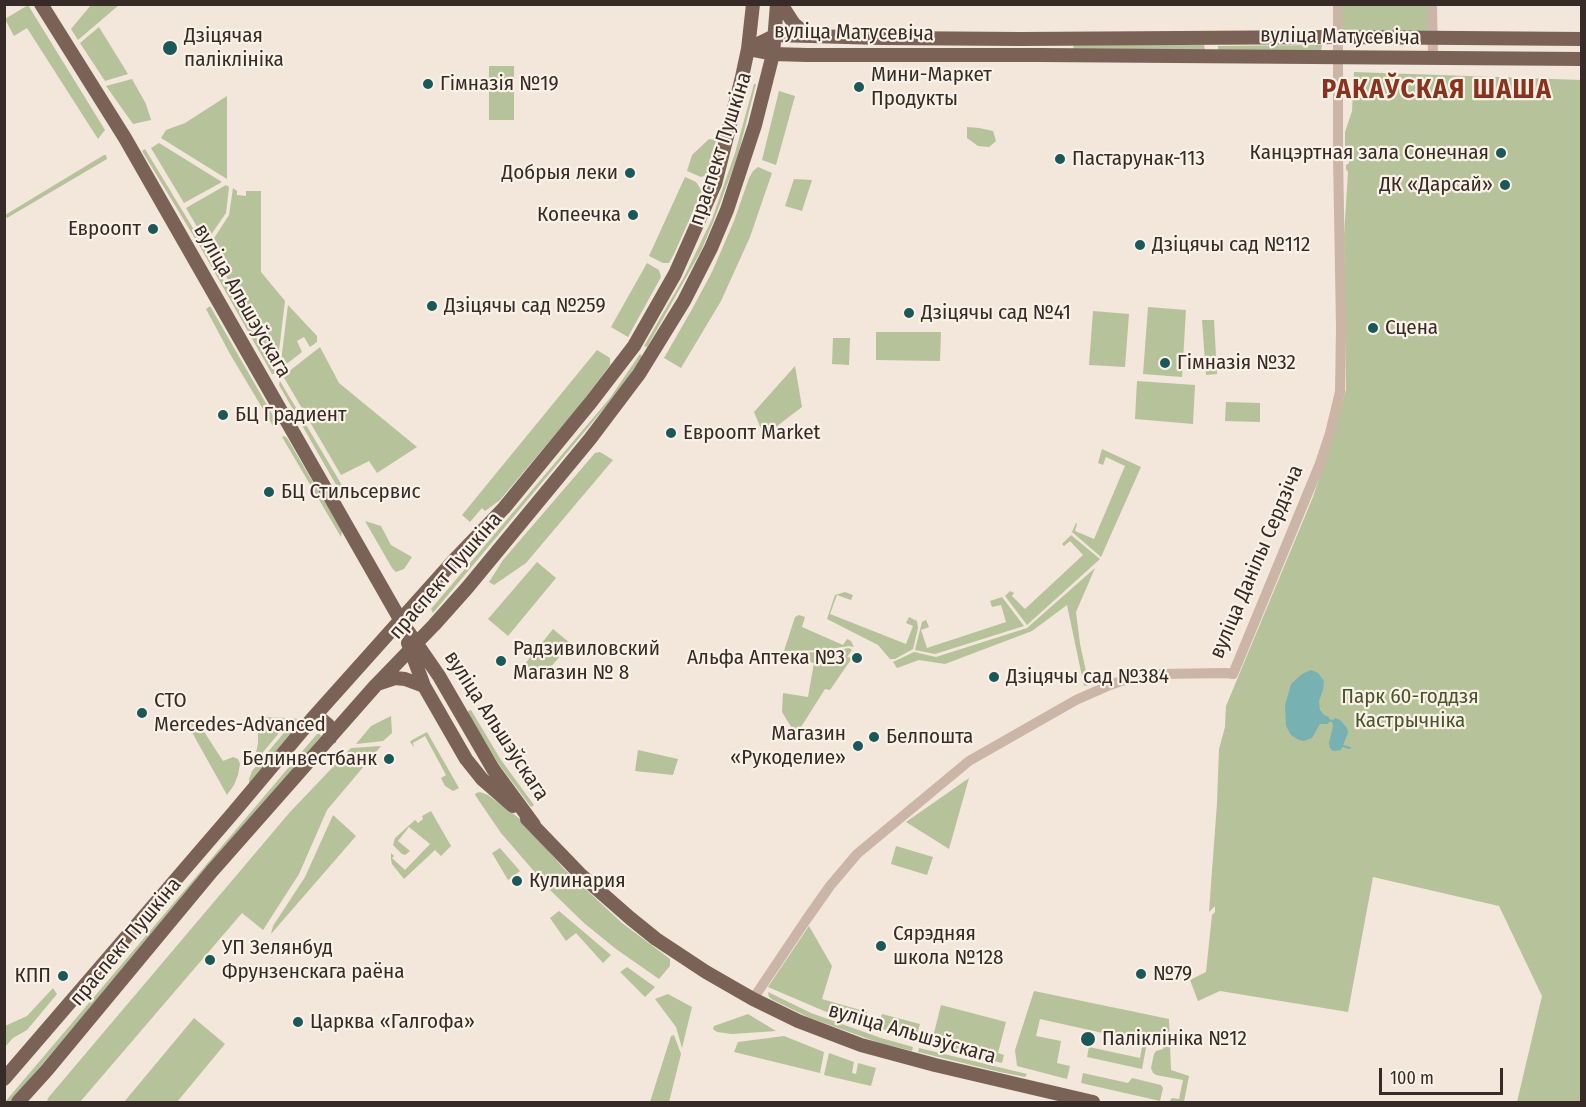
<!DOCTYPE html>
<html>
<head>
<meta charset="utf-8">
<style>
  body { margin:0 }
  #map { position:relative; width:1586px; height:1107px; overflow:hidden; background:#f3e6da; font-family:"Fira Sans Condensed",sans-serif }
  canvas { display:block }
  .frame { position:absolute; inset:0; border:6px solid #372b27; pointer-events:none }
  .scale { position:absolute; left:1379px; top:1068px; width:124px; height:27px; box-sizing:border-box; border:3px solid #372b27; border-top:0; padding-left:8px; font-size:18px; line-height:21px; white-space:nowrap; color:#372b27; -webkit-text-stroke:4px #faf1e7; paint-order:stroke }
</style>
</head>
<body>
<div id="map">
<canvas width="1586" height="1107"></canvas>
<div class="frame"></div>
<div class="scale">100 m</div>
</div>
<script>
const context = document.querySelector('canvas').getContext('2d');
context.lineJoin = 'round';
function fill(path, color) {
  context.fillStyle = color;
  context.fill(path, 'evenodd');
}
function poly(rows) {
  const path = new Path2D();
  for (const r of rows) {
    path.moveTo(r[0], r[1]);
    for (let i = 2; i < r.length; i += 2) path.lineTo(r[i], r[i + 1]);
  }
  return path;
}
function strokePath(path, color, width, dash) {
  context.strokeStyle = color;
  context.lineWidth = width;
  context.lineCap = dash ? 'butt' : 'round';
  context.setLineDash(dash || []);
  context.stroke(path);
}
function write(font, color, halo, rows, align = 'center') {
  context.font = font + ' "Fira Sans Condensed",sans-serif';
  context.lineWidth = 4.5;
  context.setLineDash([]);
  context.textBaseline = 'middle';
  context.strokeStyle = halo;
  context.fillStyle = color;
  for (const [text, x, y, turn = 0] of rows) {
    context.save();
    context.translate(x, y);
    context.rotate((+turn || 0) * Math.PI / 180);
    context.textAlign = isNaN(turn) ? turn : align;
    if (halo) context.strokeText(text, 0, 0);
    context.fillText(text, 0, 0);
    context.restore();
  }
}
fill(poly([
  [28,5,105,130,98,139,27,28,14,36,5,19],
  [91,5,119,5,78,40,71,29],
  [1342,5,1428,5,1428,33,1342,30],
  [99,27,128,74,105,81,80,43],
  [1074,44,1204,45,1205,50,1073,49],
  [1322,45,1321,52,1218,51,1218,46],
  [489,66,514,66,514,120,489,120],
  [1354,72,1581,80,1581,1102,1517,1102,1542,996,1499,906,1373,877,1348,1012,1220,991,1198,1001,1190,980,1206,972,1212,915,1215,912,1215,906,1209,912,1217,803,1219,749,1225,727,1226,706,1313,497,1334,433,1346,389,1344,236,1348,172,1346,169,1346,165,1349,163,1349,153,1345,153,1345,132,1352,111],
  [132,79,146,104,151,120,133,124,106,86],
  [754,84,756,84,738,155,714,220,701,251,647,347,644,346,684,277,712,219,735,153],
  [779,91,795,96,776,165,762,160],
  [227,96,227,179,161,138,166,130,185,123],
  [967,127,979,128,993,131,996,141,989,147,978,146,967,138],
  [709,139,716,140,707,175,701,177,687,171,692,155],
  [159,143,222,182,184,203,151,148],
  [145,149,205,248,277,374,272,374,202,250,142,151],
  [104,155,106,155,107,159,7,218,5,215],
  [758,167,772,173,750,237,721,301,681,368,664,358,691,311,712,272,734,221,749,178,753,171],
  [685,177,696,182,702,191,674,254,669,263,663,263,649,256],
  [794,179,812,180,802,211,785,206],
  [226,185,229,187,226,213,206,242,186,208],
  [233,188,237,191,237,195,246,196,246,191,261,191,261,272,285,301,277,367,209,246,229,215],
  [647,263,659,270,661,277,628,337,611,327],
  [288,305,317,336,317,342,310,347,304,337,297,341,302,352,280,369],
  [210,306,275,419,275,423,273,426,230,354,206,309],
  [1148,307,1186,310,1182,377,1143,374],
  [1093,311,1129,314,1125,367,1089,365],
  [1202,320,1214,320,1217,374,1206,375],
  [876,332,941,332,940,361,876,360],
  [833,338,850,338,849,365,832,364],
  [320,347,339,383,417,447,377,473,369,461,341,475,283,376],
  [597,350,610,358,610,365,580,405,500,500,485,511,482,508,470,522,462,515],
  [640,354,642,356,627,379,611,400,433,613,431,609,610,398],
  [795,366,802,407,764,436,754,412],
  [280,381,343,487,341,491,339,490,279,385],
  [1137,381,1195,385,1193,424,1135,419],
  [1226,402,1260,403,1260,422,1225,421],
  [284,436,287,438,340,528,342,532,341,537,282,437],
  [1102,449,1141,467,1101,557,1072,532,1076,523,1077,524,1075,531,1094,539,1125,466,1106,457,1103,465,1098,463],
  [600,452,613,460,526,563,494,585,489,582,503,560,595,453],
  [365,521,381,526,391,545,412,557,404,569,396,572,392,568],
  [1071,535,1100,559,1027,625,1005,596,1010,591,1014,593,1012,596,1025,609,1083,555,1070,541,1064,546,1062,544],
  [537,562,556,578,508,636,488,619],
  [1095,568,1076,612,1080,644,1089,685,1084,686,1067,605,1032,631,945,664,919,660,897,668,893,662,914,652,936,657,1027,628],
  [845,592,853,595,851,600,837,595,830,614,906,644,913,626,906,623,909,617,917,621,918,628,913,649,895,659,890,659,878,645,827,619,835,595],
  [1002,597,1024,626,935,654,915,650,922,622,926,620,929,627,921,630,927,648,1006,622,1001,605,992,607,990,601],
  [799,615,805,617,802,627,843,645,847,639,851,641,854,647,849,646,823,650,784,651,795,617],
  [553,629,571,644,540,679,520,670],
  [849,648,852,650,847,657,852,658,830,690,825,689,796,735,782,712,783,693,808,697,814,663,784,656,784,653,824,652],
  [471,710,501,760,534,805,531,807,498,763,469,715,468,711],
  [391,716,392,733,383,741,356,744,371,726],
  [258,717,288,718,284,727,254,763,258,743],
  [293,718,304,721,249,784,249,779,252,771,288,728],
  [190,722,201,727,223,761,233,757,238,759,240,764,238,775,234,785,227,795,189,727],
  [427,732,459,788,453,791,445,786,441,778,446,775,425,736,413,743,414,747,410,742,412,740],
  [317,734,320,734,321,736,282,783,10,1102,5,1102],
  [381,746,327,810,299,874,263,930,242,913,80,1102,47,1102,48,1098,290,812,351,748],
  [638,750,678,759,673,775,635,771],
  [969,778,949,849,906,822],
  [480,792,488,795,523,821,564,869,622,923,670,959,670,966,659,979,616,949,584,923,551,891,501,833,475,795,476,793],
  [431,811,451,846,441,856,435,850,404,879,392,864,391,860,391,853,394,856,392,858,405,870,430,844,409,827,398,841,410,851,405,855,402,854,393,845,395,838,415,820,418,823,423,819,422,816],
  [333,815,356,836,271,934,273,926,305,877],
  [896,846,933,857,927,875,891,864],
  [500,848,520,871,508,880,492,853],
  [559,911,611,955,603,963,576,933,566,941,550,918],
  [809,926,832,966,822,999,867,1012,864,1024,824,1011,768,987],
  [627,967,655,987,645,997,620,972],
  [53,988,57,994,27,1030,13,1038,5,1047,5,1026,27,1016],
  [1034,991,1169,1019,1171,1070,1189,1076,1184,1102,1169,1102,1172,1098,1179,1099,1183,1080,1156,1075,1153,1073,1151,1068,1154,1054,1156,1051,1163,1049,1166,1035,1149,1032,1142,1069,1087,1057,1089,1047,1140,1058,1143,1042,1040,1019,1036,1036,1061,1041,1057,1063,1070,1066,1067,1079,1017,1066,1015,1050],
  [768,992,811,1013,881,1038,913,1047,912,1051,880,1043,810,1018,773,1000,769,997],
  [668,994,692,1007,682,1048,676,1027,655,999],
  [941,1005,1006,1022,998,1053,1004,1055,1002,1063,923,1043,925,1035,933,1037],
  [748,1014,776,1031,732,1034,717,1032,713,1029,714,1026],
  [882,1014,920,1024,916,1038,878,1028],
  [194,1018,225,1044,177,1102,124,1102],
  [674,1035,681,1054,669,1102,650,1102,671,1036],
  [784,1036,824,1052,820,1073,734,1052,738,1042],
  [919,1048,1027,1074,1025,1077,1000,1072,918,1052],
  [829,1053,854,1062,852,1073,856,1074,858,1063,876,1068,871,1086,824,1075],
  [1083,1073,1128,1083,1132,1078,1161,1085,1163,1088,1160,1101,1081,1083]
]), '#b6c29a');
fill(poly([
  [1311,670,1318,673,1324,681,1323,690,1319,701,1320,710,1324,715,1329,717,1329,719,1333,720,1335,718,1340,720,1347,728,1348,733,1341,750,1333,751,1330,748,1329,743,1333,726,1332,722,1329,722,1328,724,1320,724,1312,738,1304,741,1299,740,1291,735,1286,726,1285,705,1291,684,1302,674]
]), '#78b1b1');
strokePath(poly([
  [1343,746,1350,748]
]), '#78b1b1', 2);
strokePath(poly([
  [1432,4,1433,59],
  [753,999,806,920,830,886,857,854,969,761,1076,700,1110,685,1127,679,1159,674,1226,673,1233,674,1319,466,1330,433,1340,392,1341,328,1338,154,1338,4]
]), '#cbb5a6', 10);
strokePath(poly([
  [41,4,125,138,401,621,439,676,493,769,534,825],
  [781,4,794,24,809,36],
  [748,49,776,35,881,38,1021,39,1338,37,1582,39],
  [748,49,773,54,807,55,1040,55,1582,59],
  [408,643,424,686,466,759,482,779,513,806],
  [380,683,395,678,405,679,424,686],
  [312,719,322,720,328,725,331,731,330,738],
  [527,819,581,875,630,918,656,939,706,972,753,999,798,1021,861,1045,935,1065,1093,1102],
  [4,1079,233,813,312,719,457,557,504,508,591,402,634,346,675,274,715,184,742,77,748,49,753,4],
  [18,1102,47,1070,212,871,376,685,434,625,467,588,590,439,639,374,684,301,711,248,727,210,755,125,773,54,777,4]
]), '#7a6257', 14);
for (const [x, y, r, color] of [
  [170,48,8,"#1b585a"],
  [428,84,6,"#1b585a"],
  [859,87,6,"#1b585a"],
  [1501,153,6,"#1b585a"],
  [1060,159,6,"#1b585a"],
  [630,173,6,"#1b585a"],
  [1505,185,6,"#1b585a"],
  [633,215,6,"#1b585a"],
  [153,229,6,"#1b585a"],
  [1140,245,6,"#1b585a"],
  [432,306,6,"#1b585a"],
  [909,313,6,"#1b585a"],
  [1373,328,6,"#1b585a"],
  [1165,363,6,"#1b585a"],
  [223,415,6,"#1b585a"],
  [671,433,6,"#1b585a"],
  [269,492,6,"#1b585a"],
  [857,658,6,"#1b585a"],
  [501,661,6,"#1b585a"],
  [994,677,6,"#1b585a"],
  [142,713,6,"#1b585a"],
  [874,737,6,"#1b585a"],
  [858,746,6,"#1b585a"],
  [389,759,6,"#1b585a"],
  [517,881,6,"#1b585a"],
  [881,946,6,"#1b585a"],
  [210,960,6,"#1b585a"],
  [1141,974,6,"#1b585a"],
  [63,976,6,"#1b585a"],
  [298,1022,6,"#1b585a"],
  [1088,1039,8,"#1b585a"]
]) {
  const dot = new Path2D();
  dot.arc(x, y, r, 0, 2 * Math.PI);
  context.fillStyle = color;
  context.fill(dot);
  strokePath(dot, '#faf1e7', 2);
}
write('21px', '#372b27', '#faf1e7', [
  ["вуліца Матусевіча",854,33,1],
  ["вуліца Матусевіча",1340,37,1],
  ["праспект Пушкіна",721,149,-72],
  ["вуліца Альшэўскага",242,301,60],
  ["вуліца Данілы Сердзіча",1257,562,-67],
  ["праспект Пушкіна",446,576,-49],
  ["вуліца Альшэўскага",496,726,57],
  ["праспект Пушкіна",126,942,-50],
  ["вуліца Альшэўскага",912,1034,16]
]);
write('21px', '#372b27', '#faf1e7', [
  ["Дзіцячая",184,36],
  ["паліклініка",184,60],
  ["Мини-Маркет",871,75],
  ["Продукты",871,99],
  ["Гімназія №19",440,84],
  ["Канцэртная зала Сонечная",1489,153,"right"],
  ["Пастарунак-113",1072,159],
  ["Добрыя леки",618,173,"right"],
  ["ДК «Дарсай»",1493,185,"right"],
  ["Копеечка",621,215,"right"],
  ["Евроопт",141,229,"right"],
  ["Дзіцячы сад №112",1152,245],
  ["Дзіцячы сад №259",444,306],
  ["Дзіцячы сад №41",921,313],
  ["Сцена",1385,328],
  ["Гімназія №32",1177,363],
  ["БЦ Градиент",235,415],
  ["Евроопт Market",683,433],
  ["БЦ Стильсервис",281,492],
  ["Радзивиловский",513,649],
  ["Магазин № 8",513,673],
  ["Альфа Аптека №3",845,658,"right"],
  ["Дзіцячы сад №384",1006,677],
  ["СТО",154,701],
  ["Mercedes-Advanced",154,725],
  ["Магазин",846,734,"right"],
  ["«Рукоделие»",846,758,"right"],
  ["Белпошта",886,737],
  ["Белинвестбанк",377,759,"right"],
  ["Кулинария",529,881],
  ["Сярэдняя",893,934],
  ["школа №128",893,958],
  ["УП Зелянбуд",222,948],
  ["Фрунзенскага раёна",222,972],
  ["№79",1153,974],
  ["КПП",51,976,"right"],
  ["Царква «Галгофа»",310,1022],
  ["Паліклініка №12",1102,1039]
], 'left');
write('21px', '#48562a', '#faf1e7', [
  ["Парк 60-годдзя",1410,697],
  ["Кастрычніка",1410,721]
]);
context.letterSpacing = '1.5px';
write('bold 27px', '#89321d', '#faf1e7', [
  ["РАКАЎСКАЯ ШАША",1437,90]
]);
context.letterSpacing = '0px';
</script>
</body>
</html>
